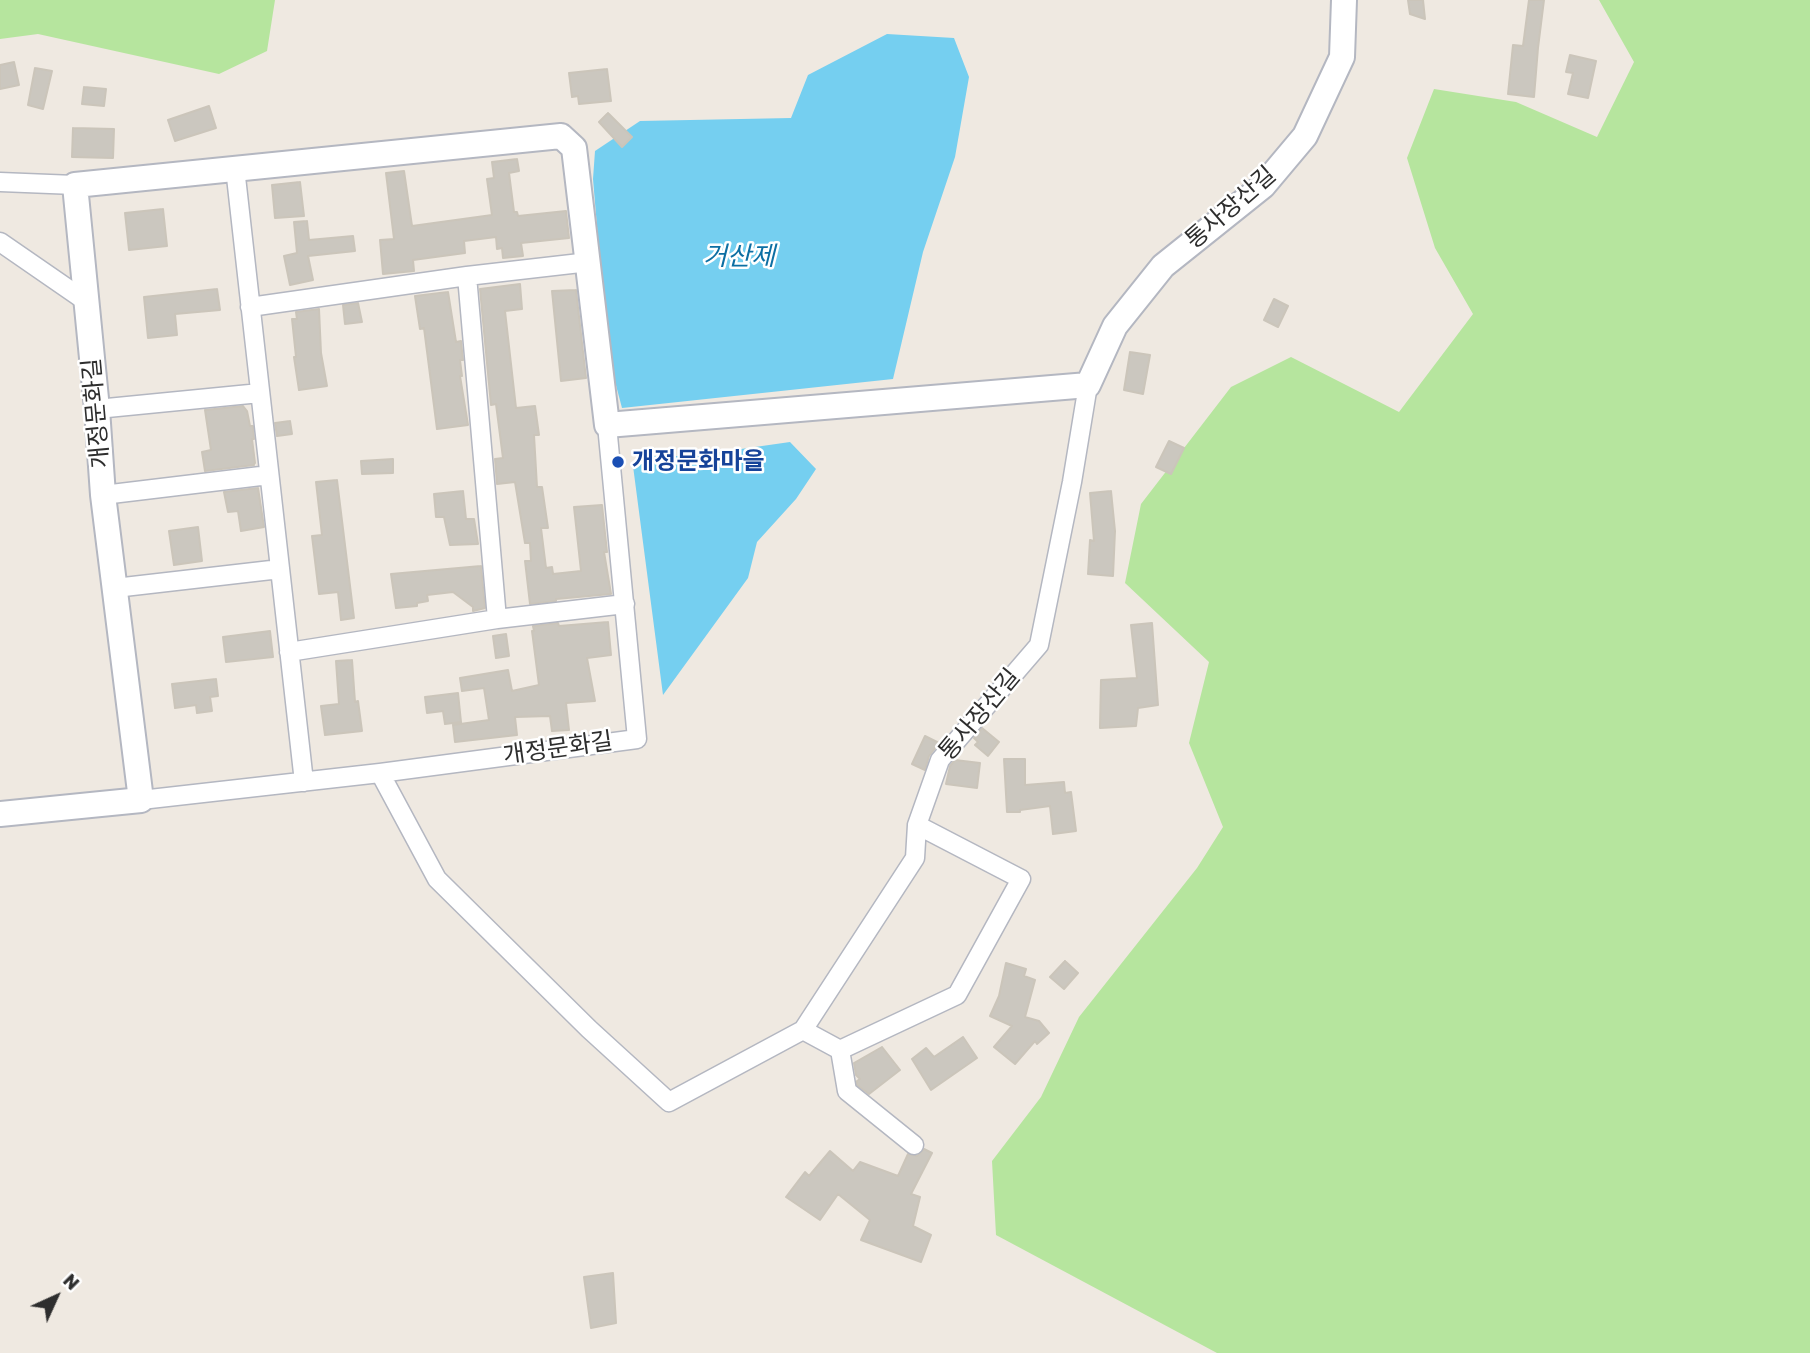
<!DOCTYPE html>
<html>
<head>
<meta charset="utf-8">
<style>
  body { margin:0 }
  #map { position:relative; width:1810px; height:1353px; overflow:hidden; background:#efe9e1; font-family:Rubik,sans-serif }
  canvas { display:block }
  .north { position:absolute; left:21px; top:1262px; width:70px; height:70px; -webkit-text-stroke:5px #fff; paint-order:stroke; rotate:45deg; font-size:19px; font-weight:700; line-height:28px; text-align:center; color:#2e2e2e }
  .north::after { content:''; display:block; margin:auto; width:24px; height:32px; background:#2e2e2e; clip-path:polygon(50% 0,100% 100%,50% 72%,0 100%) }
</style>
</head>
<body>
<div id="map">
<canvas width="1810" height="1353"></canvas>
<div class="north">N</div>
</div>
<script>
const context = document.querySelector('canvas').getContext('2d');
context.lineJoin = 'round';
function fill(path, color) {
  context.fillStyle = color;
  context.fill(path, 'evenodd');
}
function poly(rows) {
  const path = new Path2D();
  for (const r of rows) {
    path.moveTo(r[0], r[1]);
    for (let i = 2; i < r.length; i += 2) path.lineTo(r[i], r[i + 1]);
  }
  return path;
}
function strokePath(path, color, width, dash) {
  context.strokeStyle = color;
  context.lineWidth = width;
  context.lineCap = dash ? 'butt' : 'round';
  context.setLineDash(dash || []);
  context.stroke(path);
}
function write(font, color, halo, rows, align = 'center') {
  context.font = font + ' Rubik,"Noto Sans KR",sans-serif';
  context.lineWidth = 5;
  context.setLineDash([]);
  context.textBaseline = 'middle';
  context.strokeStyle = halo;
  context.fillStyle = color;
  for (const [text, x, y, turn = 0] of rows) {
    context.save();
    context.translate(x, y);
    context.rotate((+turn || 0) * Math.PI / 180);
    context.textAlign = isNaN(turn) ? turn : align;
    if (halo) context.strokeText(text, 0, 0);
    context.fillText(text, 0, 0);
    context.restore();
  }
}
fill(poly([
  [0,0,275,0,267,51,219,74,38,34,0,39],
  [1599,0,1810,0,1810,1353,1217,1353,996,1235,992,1161,1041,1097,1079,1017,1197,868,1223,827,1189,743,1209,662,1125,583,1141,504,1231,387,1291,357,1399,412,1473,314,1435,248,1407,158,1434,89,1516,102,1597,137,1634,62]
]), '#b6e59e');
fill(poly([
  [887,34,954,38,969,77,955,157,923,252,893,379,622,408,612,370,601,274,593,179,595,151,640,121,791,118,808,75],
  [790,442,816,469,796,499,757,542,748,578,663,695,633,466,650,456,692,456]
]), '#75cff0');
const building = poly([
  [1408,0,1423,0,1425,19,1410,14,1408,0],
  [1529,0,1544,0,1538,48,1534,97,1508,94,1513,45,1523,46,1529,0],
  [1570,55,1596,61,1588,98,1568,94,1573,73,1566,72,1570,55],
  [14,62,19,85,0,89,0,65,14,62],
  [35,68,52,71,43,109,28,105,35,68],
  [607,69,611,101,579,104,578,96,572,97,569,73,607,69],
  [84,87,106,89,104,106,82,104,84,87],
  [209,106,216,128,175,141,168,120,209,106],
  [608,113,632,137,622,147,599,122,608,113],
  [73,128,114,129,113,158,72,157,73,128],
  [517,159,519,171,509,173,514,212,517,212,518,216,566,211,569,238,521,243,523,256,503,258,502,248,497,249,496,237,464,241,465,253,413,260,414,271,383,274,380,240,394,239,386,173,404,171,412,226,492,215,487,179,494,178,492,162,517,159],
  [300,182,304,216,275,218,272,185,300,182],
  [163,209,167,246,129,250,125,213,163,209],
  [307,221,309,240,353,236,355,251,308,256,313,280,290,285,284,256,297,253,294,222,307,221],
  [520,284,522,309,505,311,516,408,535,406,539,435,534,435,537,487,542,487,548,528,541,528,546,568,552,567,553,574,581,571,574,507,602,505,607,552,604,552,611,594,556,599,556,601,530,604,525,561,531,561,530,543,525,543,515,482,497,484,495,459,503,458,496,404,491,405,480,289,520,284],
  [217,289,220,310,175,314,177,335,148,338,144,297,217,289],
  [576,290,586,378,561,381,552,291,576,290],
  [448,292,456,342,461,341,463,360,460,360,462,376,460,376,468,425,437,429,424,328,420,329,415,296,448,292],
  [1274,299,1288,306,1278,327,1264,320,1274,299],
  [358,303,362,322,345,324,343,305,358,303],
  [319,309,321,353,327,386,299,390,294,357,296,357,292,319,297,319,296,312,319,309],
  [1130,352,1150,355,1143,394,1124,390,1130,352],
  [243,406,247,411,250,426,253,426,254,439,252,439,255,463,254,464,254,465,205,471,202,452,211,450,205,410,243,406],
  [290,421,292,434,277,436,275,423,290,421],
  [1169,441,1184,448,1171,474,1156,467,1169,441],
  [393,459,393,473,362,474,361,461,393,459],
  [337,480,354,618,341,620,338,592,319,594,312,536,322,535,316,482,337,480],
  [258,488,264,527,241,531,238,511,228,512,224,492,258,488],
  [463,491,466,519,474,519,478,544,450,545,444,517,436,517,434,494,463,491],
  [1111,491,1115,531,1113,576,1088,574,1090,540,1094,541,1090,493,1111,491],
  [198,527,202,561,174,565,169,531,198,527],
  [481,566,485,608,473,611,473,607,453,592,427,595,428,601,417,603,417,606,396,608,391,574,481,566],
  [608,622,611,655,587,658,595,701,566,703,569,730,552,731,550,716,515,717,517,735,455,742,453,725,489,720,484,688,462,691,460,678,508,670,512,691,539,685,532,631,534,631,533,626,558,623,559,626,608,622],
  [1152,623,1158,705,1138,708,1136,726,1100,728,1101,680,1137,678,1131,625,1152,623],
  [270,631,273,657,226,662,223,637,270,631],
  [506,634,509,656,496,658,493,636,506,634],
  [352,660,355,702,358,701,362,731,325,735,321,706,339,704,336,661,352,660],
  [216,679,218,696,210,697,212,711,197,713,196,705,175,708,172,684,216,679],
  [458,693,461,722,445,724,443,711,427,713,425,697,458,693],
  [982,728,999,742,988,756,975,745,978,742,974,738,982,728],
  [925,736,939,743,929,756,925,770,912,764,925,736],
  [1004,759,1025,759,1025,785,1064,782,1065,793,1071,792,1076,831,1053,834,1050,806,1020,810,1020,812,1007,812,1004,759],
  [955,760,980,763,977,788,946,784,950,766,955,760],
  [1065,961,1078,973,1064,989,1050,977,1065,961],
  [1006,963,1026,969,1024,976,1035,980,1025,1017,1039,1021,1049,1033,1037,1044,1035,1041,1015,1064,994,1047,1012,1026,990,1016,999,996,1006,963],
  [963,1037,977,1058,931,1090,912,1059,926,1048,934,1057,963,1037],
  [882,1047,900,1070,869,1094,857,1085,857,1081,860,1079,856,1075,854,1063,882,1047],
  [924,1149,932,1153,911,1194,920,1197,913,1226,931,1235,921,1262,861,1240,870,1220,838,1194,820,1220,786,1197,805,1172,809,1176,830,1151,853,1171,860,1162,898,1176,908,1154,917,1156,924,1149],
  [613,1273,616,1323,591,1328,584,1277,613,1273]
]);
fill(building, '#cbc7bf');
strokePath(building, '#cbc5ba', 2);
const street = poly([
  [235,168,304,782],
  [0,182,75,185],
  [0,242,87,302],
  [467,276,497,619],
  [250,307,467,276,589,262],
  [97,409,260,393],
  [103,495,269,475],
  [115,588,280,569],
  [289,652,497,619,625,604],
  [380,773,437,879,589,1029,669,1102,803,1030,915,858,917,825,940,760,1039,645,1072,482,1088,385],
  [141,800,380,773,637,739,607,425],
  [803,1030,840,1050,847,1091,914,1145],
  [840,1050,957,995,1021,879,917,825]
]);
const secondary = poly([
  [0,814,141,800,103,495,97,409,75,185,561,136,574,148,607,425,1088,385,1115,326,1163,266,1263,186,1305,136,1342,57,1344,0]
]);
strokePath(street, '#b4b7c1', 21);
strokePath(secondary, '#b4b7c1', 28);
strokePath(street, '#fff', 18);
strokePath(secondary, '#fff', 24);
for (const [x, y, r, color] of [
  [618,462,7,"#1a4fb4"]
]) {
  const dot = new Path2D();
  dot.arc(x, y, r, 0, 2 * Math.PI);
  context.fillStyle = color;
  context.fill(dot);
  strokePath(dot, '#fff', 2.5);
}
write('24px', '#2e2e2e', '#fff', [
  ["통사장산길",1231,208,-41],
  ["개정문화길",97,413,-95],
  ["통사장산길",980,715,-50],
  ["개정문화길",558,749,-8]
]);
write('bold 24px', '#164399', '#fff', [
  ["개정문화마을",632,462]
], 'left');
write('italic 26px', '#0d6fa3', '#fff', [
  ["거산제",739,257]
]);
</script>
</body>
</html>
